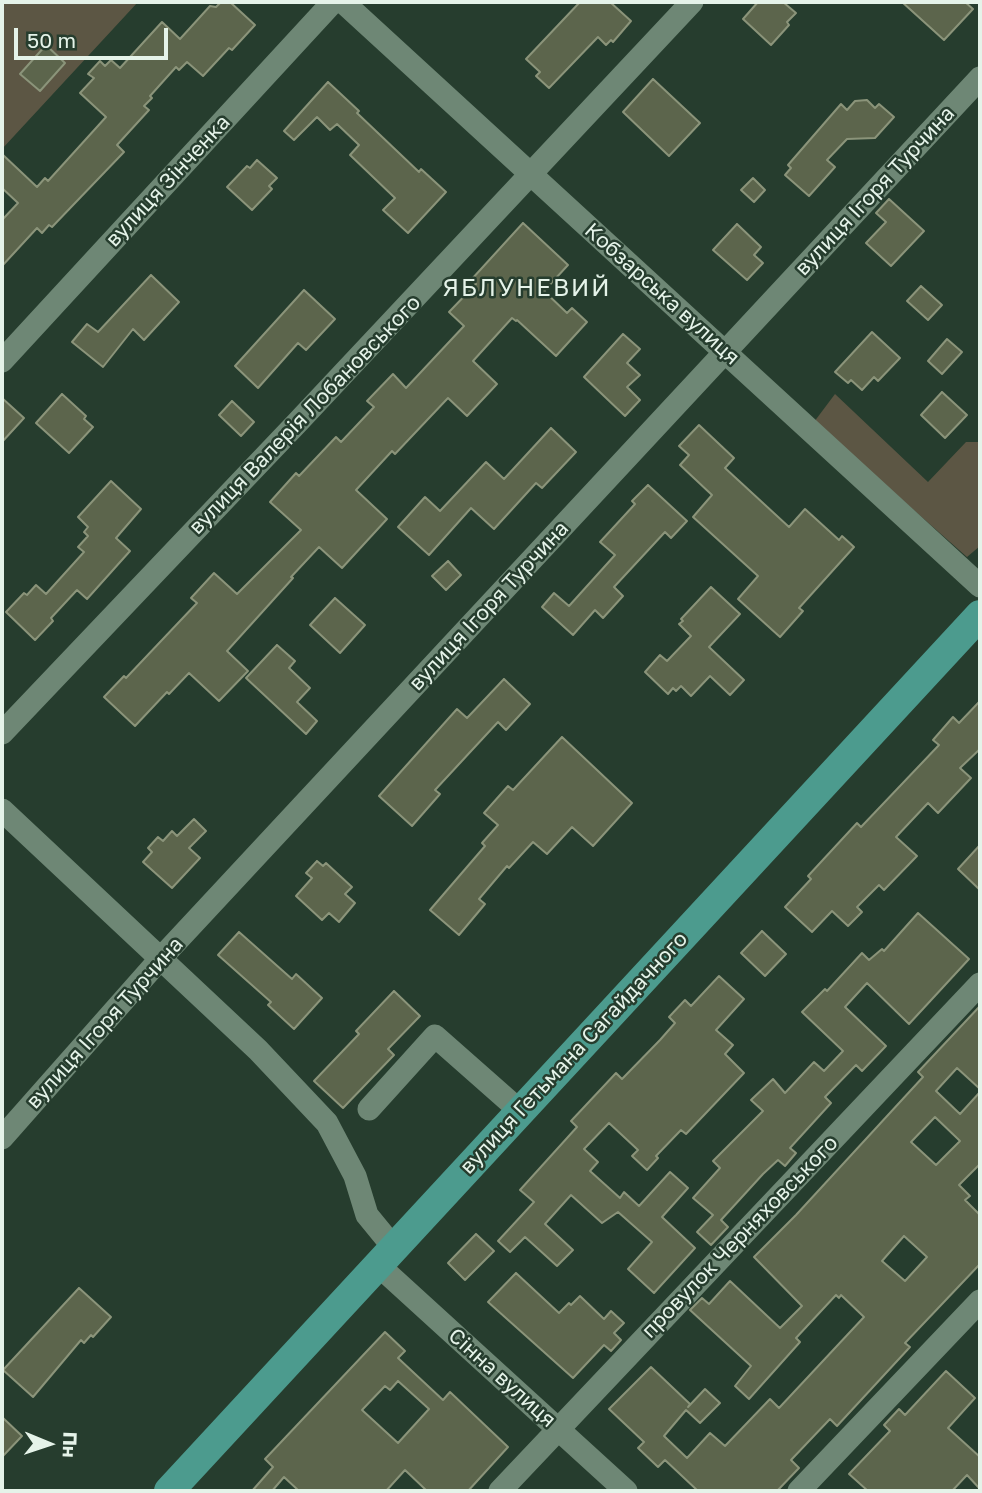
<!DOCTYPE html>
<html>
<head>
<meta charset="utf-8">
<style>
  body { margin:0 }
  #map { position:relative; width:982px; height:1493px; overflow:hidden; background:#263d2e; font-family:"Golos Text",sans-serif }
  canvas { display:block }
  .frame { position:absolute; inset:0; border:4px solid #e5f3e9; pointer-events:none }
  .north { position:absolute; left:14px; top:1409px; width:70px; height:70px; -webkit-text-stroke:5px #263d2e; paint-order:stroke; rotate:92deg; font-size:19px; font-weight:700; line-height:28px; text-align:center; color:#e5f3e9 }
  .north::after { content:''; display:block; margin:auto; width:24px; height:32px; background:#e5f3e9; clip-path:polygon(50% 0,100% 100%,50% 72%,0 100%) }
  .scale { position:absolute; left:14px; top:28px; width:154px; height:32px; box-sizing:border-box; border:4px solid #e5f3e9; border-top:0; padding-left:9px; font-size:21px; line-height:24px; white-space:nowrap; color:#e5f3e9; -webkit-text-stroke:5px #263d2e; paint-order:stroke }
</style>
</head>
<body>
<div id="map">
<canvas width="982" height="1493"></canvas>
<div class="frame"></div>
<div class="north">Пн</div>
<div class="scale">50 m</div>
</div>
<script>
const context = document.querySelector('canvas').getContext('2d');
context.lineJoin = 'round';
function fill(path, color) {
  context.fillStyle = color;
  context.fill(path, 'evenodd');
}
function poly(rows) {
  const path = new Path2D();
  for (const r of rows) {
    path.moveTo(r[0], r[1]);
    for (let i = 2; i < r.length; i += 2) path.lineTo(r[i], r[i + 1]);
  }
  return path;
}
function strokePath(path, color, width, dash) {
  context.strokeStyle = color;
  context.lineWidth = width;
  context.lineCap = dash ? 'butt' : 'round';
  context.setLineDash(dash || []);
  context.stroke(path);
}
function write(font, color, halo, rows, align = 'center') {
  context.font = font + ' "Golos Text",sans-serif';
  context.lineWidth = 5;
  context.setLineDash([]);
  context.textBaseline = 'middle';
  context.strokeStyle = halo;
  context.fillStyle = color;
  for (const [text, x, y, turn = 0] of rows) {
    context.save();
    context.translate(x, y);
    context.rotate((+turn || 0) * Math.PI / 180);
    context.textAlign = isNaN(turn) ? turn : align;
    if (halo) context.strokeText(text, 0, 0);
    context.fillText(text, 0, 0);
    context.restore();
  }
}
fill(poly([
  [2,2,138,2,2,149],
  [835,394,928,482,966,442,980,442,980,546,967,557,814,422]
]), '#5c5644');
const building = poly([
  [221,2,230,2,255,25,232,50,229,48,203,76,187,62,179,70,176,67,150,96,152,98,144,106,149,110,117,145,124,152,52,227,49,225,42,233,37,228,2,266,2,220,18,203,2,188,2,154,37,187,45,178,48,181,106,117,80,93,94,78,88,74,100,61,105,66,111,60,120,68,162,22,180,39,210,6,216,7,221,2],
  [580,2,610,2,631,21,613,42,611,40,606,45,598,37,549,88,536,76,540,72,526,59,580,2],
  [758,2,783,2,796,13,787,22,789,25,771,45,743,19,758,2],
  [902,2,965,2,973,9,944,40,902,2],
  [46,45,65,63,40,91,20,74,46,45],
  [653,79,700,123,669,156,623,112,653,79],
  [328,82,359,111,357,113,419,172,421,169,446,192,408,233,383,210,395,198,350,155,359,145,337,124,330,130,317,117,294,140,284,131,328,82],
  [867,100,875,108,879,104,894,117,875,138,847,139,827,160,835,167,809,196,785,175,791,168,788,165,841,104,847,110,855,101,867,100],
  [257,160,277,178,269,186,272,189,252,210,227,187,247,166,250,168,257,160],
  [753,178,765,190,754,202,741,190,753,178],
  [889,199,924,231,891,266,866,243,886,222,876,213,889,199],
  [523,223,568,265,544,291,567,313,572,308,587,322,556,356,517,320,516,321,512,318,473,361,497,384,467,416,448,398,395,454,392,451,356,490,387,519,342,568,319,547,291,577,293,578,227,651,248,671,219,701,189,673,169,694,167,692,135,726,104,697,124,676,126,678,197,603,191,598,214,573,237,594,301,530,270,502,296,473,299,476,336,437,341,442,374,407,367,401,393,374,406,388,464,326,449,312,476,284,471,280,523,223],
  [737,224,761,247,754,255,763,263,747,280,713,250,737,224],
  [151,275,179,302,144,340,133,329,103,367,72,342,87,324,98,332,151,275],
  [921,286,942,305,928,320,907,301,921,286],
  [304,290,335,319,306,350,298,343,258,388,235,366,304,290],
  [872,332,900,358,878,381,874,377,862,390,851,380,848,383,835,372,872,332],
  [623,334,640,349,627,363,640,375,627,387,640,400,625,416,584,377,623,334],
  [947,339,962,352,942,374,928,361,947,339],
  [942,392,967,415,945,438,921,415,942,392],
  [62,394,86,416,84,419,93,427,69,453,36,423,62,394],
  [2,398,24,418,2,442,2,398],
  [232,401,254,422,241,436,219,415,232,401],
  [699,425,734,458,725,468,789,527,805,509,839,540,842,536,854,547,799,608,803,611,780,637,738,599,758,576,693,517,712,495,680,465,689,455,679,446,699,425],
  [551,428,576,452,542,488,536,483,494,529,471,508,429,555,398,527,425,497,440,511,486,462,504,479,551,428],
  [111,481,141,509,116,538,130,551,87,599,77,590,51,618,53,621,35,640,6,612,24,593,27,595,36,585,46,594,84,552,78,547,88,536,84,532,88,527,78,517,111,481],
  [648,485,687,521,671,538,665,532,614,587,623,596,603,618,595,610,573,635,542,607,554,593,569,606,615,555,600,542,635,504,632,501,648,485],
  [448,561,461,575,446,590,432,576,448,561],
  [711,587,740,614,709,647,744,680,730,695,710,676,691,696,681,686,676,691,673,688,668,694,645,672,660,655,667,661,691,636,679,624,683,621,681,619,711,587],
  [335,598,365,625,340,653,310,625,335,598],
  [277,645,295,661,289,668,310,688,297,702,317,721,306,734,246,678,277,645],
  [504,679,530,704,506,730,498,722,435,790,440,794,412,826,379,796,457,709,467,718,504,679],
  [980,701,980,749,960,768,971,778,938,813,928,803,896,837,917,856,884,890,879,885,857,907,862,912,848,926,832,911,812,932,785,907,811,879,808,876,857,823,861,827,939,745,933,740,953,717,959,723,980,701],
  [562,737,632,803,593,846,572,827,547,854,533,842,509,868,507,866,479,899,485,904,459,935,430,910,485,846,482,843,498,825,484,813,508,786,513,790,562,737],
  [194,819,206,831,189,848,200,858,172,888,143,862,152,852,148,848,158,837,163,841,172,831,177,836,194,819],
  [980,845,980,890,958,869,980,845],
  [317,861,323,866,326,863,352,887,345,894,355,903,339,922,329,913,322,920,296,896,312,878,306,873,317,861],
  [918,913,969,959,909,1024,867,983,845,1007,886,1046,862,1071,856,1065,825,1097,831,1103,790,1148,796,1153,785,1166,778,1160,763,1174,721,1220,728,1227,711,1245,697,1232,713,1215,693,1198,720,1168,713,1161,763,1111,751,1100,773,1079,785,1093,814,1062,824,1071,843,1051,802,1012,825,989,827,991,862,953,869,960,882,949,884,951,918,913],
  [762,931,786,954,765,976,741,953,762,931],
  [239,932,292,979,296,974,322,998,294,1029,268,1005,271,1002,218,955,239,932],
  [719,976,744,999,716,1030,733,1045,725,1054,744,1073,686,1134,681,1130,656,1156,658,1158,647,1170,632,1156,638,1150,609,1123,584,1149,598,1162,590,1171,620,1198,624,1192,639,1206,670,1172,688,1188,662,1217,695,1248,654,1293,628,1269,652,1242,618,1212,602,1223,571,1195,545,1224,573,1250,557,1266,525,1237,510,1252,498,1241,534,1202,520,1190,577,1127,571,1121,616,1073,622,1079,660,1040,675,1023,669,1017,685,1000,691,1006,719,976],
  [394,991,420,1016,388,1049,394,1055,343,1108,314,1081,359,1034,356,1031,394,991],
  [980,1006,980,1089,957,1068,936,1091,960,1114,980,1092,980,1164,959,1185,970,1196,965,1200,980,1215,980,1264,905,1343,910,1347,837,1426,830,1419,791,1460,799,1468,777,1491,698,1491,665,1460,658,1467,638,1448,644,1442,609,1409,651,1367,690,1404,688,1407,705,1389,720,1403,700,1423,686,1410,664,1436,687,1458,710,1433,725,1446,770,1399,779,1408,864,1317,841,1295,839,1298,836,1295,796,1338,800,1342,749,1399,735,1386,751,1366,690,1310,702,1298,709,1304,730,1281,780,1328,802,1306,754,1257,796,1215,923,1077,918,1072,980,1006],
  [935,1117,960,1141,936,1165,911,1142,935,1117],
  [904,1236,927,1257,905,1281,882,1261,904,1236],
  [476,1234,494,1251,465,1280,448,1263,476,1234],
  [516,1273,559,1313,569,1303,571,1305,580,1296,604,1319,611,1311,624,1323,614,1333,621,1340,611,1351,604,1345,573,1378,488,1302,516,1273],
  [79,1288,111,1317,93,1337,91,1335,84,1343,81,1340,33,1397,3,1370,79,1288],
  [385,1332,405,1351,398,1358,443,1400,450,1392,508,1447,468,1491,427,1491,405,1470,386,1491,299,1491,284,1477,272,1491,252,1491,273,1467,265,1459,385,1332],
  [398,1381,429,1409,398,1443,362,1410,385,1386,390,1390,398,1381],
  [946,1371,975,1398,948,1428,980,1457,980,1489,967,1475,952,1491,868,1491,849,1474,890,1431,884,1425,899,1409,905,1415,946,1371],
  [2,1417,22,1436,2,1457,2,1417]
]);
fill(building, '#5c654c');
strokePath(building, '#8b947a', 2);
strokePath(poly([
  [343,2,980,586],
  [2,361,333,2],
  [2,733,297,423,692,2],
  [2,810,258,1050,327,1123,355,1176,367,1215,394,1248],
  [369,1109,435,1036,520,1111],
  [2,1138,161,958,980,78],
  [378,1265,626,1491],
  [500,1491,980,984],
  [799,1491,980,1301]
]), '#6e8775', 23);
strokePath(poly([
  [169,1491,980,615]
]), '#4c9b8e', 30);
write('21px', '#e5f3e9', '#263d2e', [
  ["вулиця Зінченка",168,181,-47],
  ["вулиця Ігоря Турчина",875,191,-47],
  ["Кобзарська вулиця",662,294,42],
  ["вулиця Валерія Лобановського",305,415,-46],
  ["вулиця Ігоря Турчина",489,606,-47],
  ["вулиця Ігоря Турчина",105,1023,-48],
  ["вулиця Гетьмана Сагайдачного",574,1053,-47],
  ["провулок Черняховського",740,1237,-46],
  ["Сінна вулиця",502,1378,42]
]);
context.letterSpacing = '2px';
write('24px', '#e5f3e9', '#263d2e', [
  ["ЯБЛУНЕВИЙ",527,288]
]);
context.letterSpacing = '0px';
</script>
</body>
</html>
